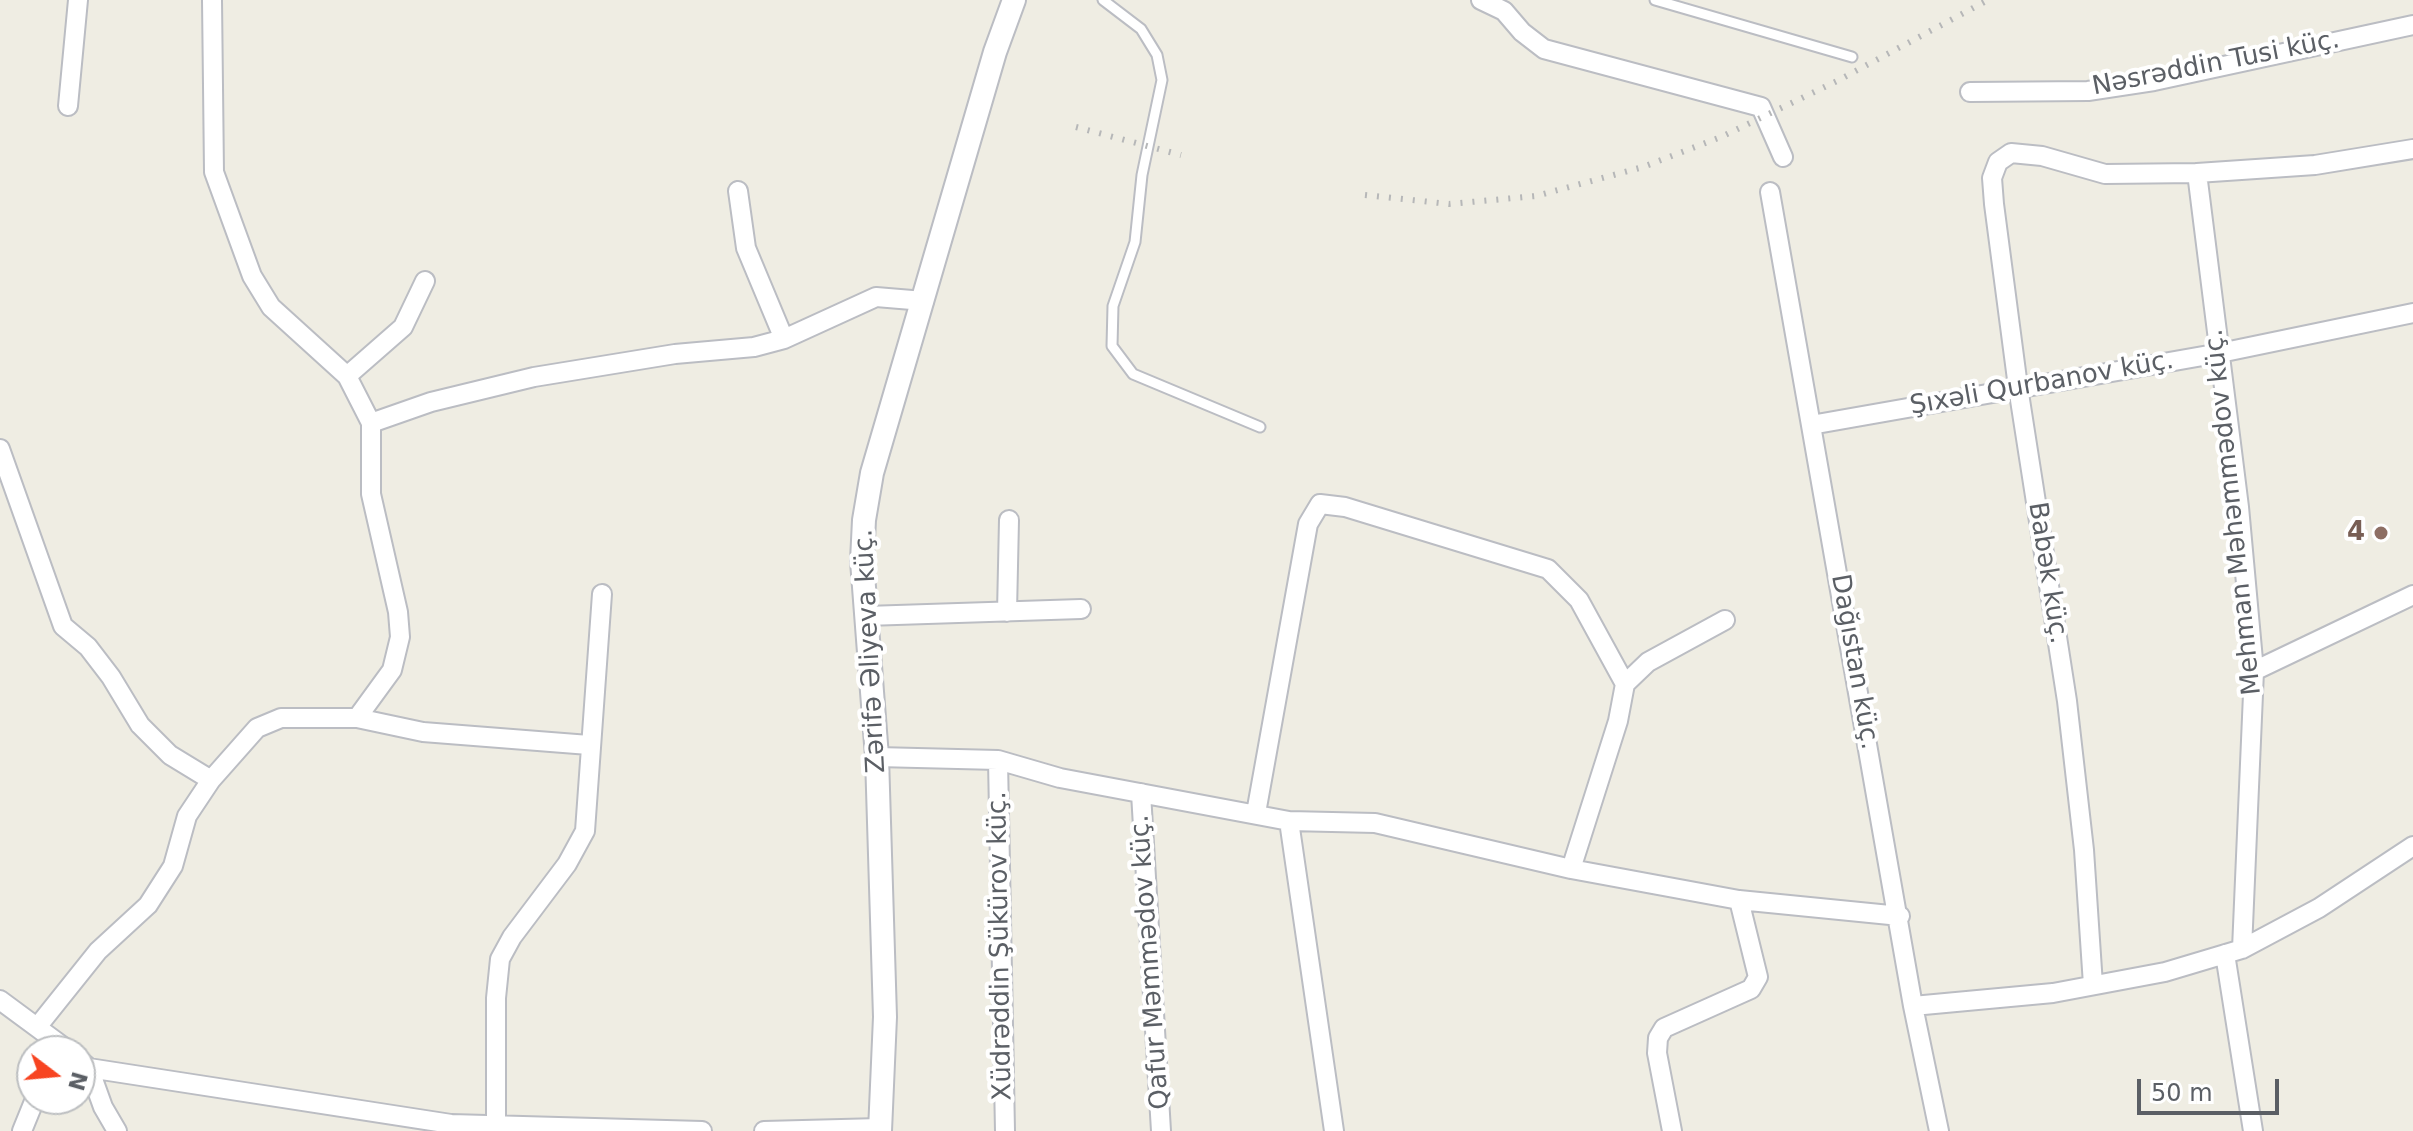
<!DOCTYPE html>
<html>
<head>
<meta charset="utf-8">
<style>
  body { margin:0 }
  #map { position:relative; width:2413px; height:1131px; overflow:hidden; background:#efede3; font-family:"DejaVu Sans",sans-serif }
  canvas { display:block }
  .north { position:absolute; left:16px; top:1035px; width:80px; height:80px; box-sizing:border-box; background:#fff; border:2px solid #bdbfc1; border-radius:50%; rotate:106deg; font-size:22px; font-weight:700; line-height:32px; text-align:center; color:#5b5f65 }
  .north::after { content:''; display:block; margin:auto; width:28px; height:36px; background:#f74421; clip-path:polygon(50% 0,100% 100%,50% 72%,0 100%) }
  .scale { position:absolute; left:2137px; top:1079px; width:142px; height:36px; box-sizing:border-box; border:4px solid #5b5f65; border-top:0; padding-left:10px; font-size:24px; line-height:28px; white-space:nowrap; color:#5b5f65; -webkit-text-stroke:6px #fff; paint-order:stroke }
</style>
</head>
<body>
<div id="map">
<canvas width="2413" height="1131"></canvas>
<div class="north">N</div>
<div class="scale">50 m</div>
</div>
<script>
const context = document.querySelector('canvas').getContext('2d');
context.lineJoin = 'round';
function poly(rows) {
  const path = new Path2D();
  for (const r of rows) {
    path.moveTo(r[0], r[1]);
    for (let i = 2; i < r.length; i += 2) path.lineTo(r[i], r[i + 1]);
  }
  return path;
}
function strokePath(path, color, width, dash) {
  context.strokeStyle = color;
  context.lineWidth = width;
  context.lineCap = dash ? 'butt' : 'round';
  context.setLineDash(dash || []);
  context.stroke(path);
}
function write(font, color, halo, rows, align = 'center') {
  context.font = font + ' "DejaVu Sans",sans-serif';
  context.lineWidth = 8;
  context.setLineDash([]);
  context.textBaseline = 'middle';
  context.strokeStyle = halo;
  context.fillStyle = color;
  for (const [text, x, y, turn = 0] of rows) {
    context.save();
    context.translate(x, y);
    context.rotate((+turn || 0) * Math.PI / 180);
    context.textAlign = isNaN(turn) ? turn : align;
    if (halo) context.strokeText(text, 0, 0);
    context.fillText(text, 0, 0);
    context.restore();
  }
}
const service = poly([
  [1103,0,1141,29,1157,55,1162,80,1142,175,1135,242,1113,306,1112,346,1133,374,1260,427],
  [1655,0,1852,57]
]);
const minor = poly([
  [212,0,214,172,252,276,271,307,347,376,371,423],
  [1481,0,1504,11,1522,32,1544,49,1761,107,1783,157],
  [1970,92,2088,91,2154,81,2413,25],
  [68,106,78,0],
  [2197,173,2239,507,2254,671,2242,949],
  [738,191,746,248,784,339],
  [1770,192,1913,1006,1939,1131],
  [347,376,403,327,425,281],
  [371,423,431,402,534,377,675,354,754,347,784,339,876,297,924,301],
  [1811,425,2220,353,2413,313],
  [0,449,63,626,88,647,111,677,140,725,170,755,211,780],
  [1007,612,1009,520],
  [866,616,1081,609],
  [2254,671,2413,595],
  [1625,684,1648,662,1725,620],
  [357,718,423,732,589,745],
  [877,757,998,760,1060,778,1289,821,1375,823,1571,869,1739,900,1900,916],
  [998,760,1005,1131],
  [1141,793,1161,1131],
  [1256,813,1308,524,1320,504,1345,507,1548,569,1579,600,1625,684,1618,721,1571,869],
  [1289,821,1334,1131],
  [2225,954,2253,1131],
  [2093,985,2084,850,2067,701,2018,387,1994,204,1992,178,1998,162,2011,153,2042,156,2105,174,2197,173,2315,165,2413,149],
  [0,1000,69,1051],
  [1913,1006,2053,993,2165,972,2242,949,2319,908,2413,846],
  [38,1026,98,951,148,905,173,866,187,816,211,780,257,728,281,718,357,718,392,670,400,637,398,612,371,494,371,423],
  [83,1063,89,1068,103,1107,117,1131],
  [89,1068,451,1124,702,1131],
  [496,1126,496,998,500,959,512,937,567,864,585,831,602,594],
  [22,1131,35,1099],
  [764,1131,880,1128],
  [1672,1131,1657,1053,1658,1038,1664,1028,1751,989,1758,977,1739,900]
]);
const tertiary = poly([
  [880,1131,885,1017,877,757,862,561,864,520,872,473,995,52,1014,0]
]);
strokePath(service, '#bbbdc3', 13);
strokePath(minor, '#bbbdc3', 22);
strokePath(tertiary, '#bbbdc3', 26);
strokePath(service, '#fff', 9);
strokePath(minor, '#fff', 18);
strokePath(tertiary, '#fff', 22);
strokePath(poly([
  [1076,127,1181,155],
  [1365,195,1449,204,1536,196,1643,167,1721,137,1837,81,1988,0]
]), '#b6b7b8', 6, [2, 10]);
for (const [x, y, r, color] of [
  [2381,533,8,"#8d6e63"]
]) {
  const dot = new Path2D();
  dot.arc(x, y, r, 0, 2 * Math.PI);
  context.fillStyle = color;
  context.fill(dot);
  strokePath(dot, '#fff', 3);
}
write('26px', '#5b5f65', '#fff', [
  ["Nəsrəddin Tusi küç.",2216,64,-11],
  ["Şıxəli Qurbanov küç.",2042,384,-10],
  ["Mehman Məhəmmədov küç.",2234,512,-96],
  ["Babək küç.",2047,573,81],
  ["Zərifə Əliyeva küç.",871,651,-93],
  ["Dağıstan küç.",1854,662,80],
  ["Xüdrəddin Şükürov küç.",1001,946,-91],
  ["Qafur Məmmədov küç.",1151,962,-94]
]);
write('bold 26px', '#785e54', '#fff', [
  ["4",2365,533]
], 'right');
</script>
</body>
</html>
